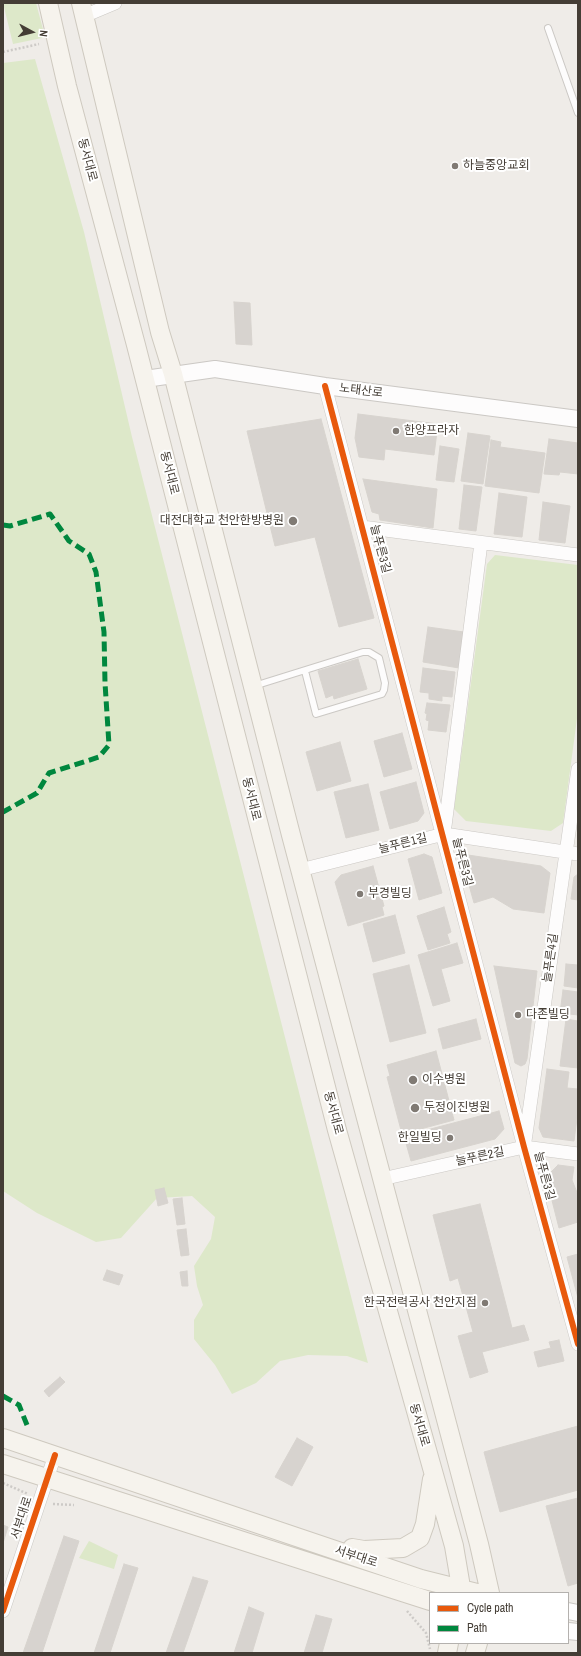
<!DOCTYPE html>
<html>
<head>
<meta charset="utf-8">
<style>
  body { margin:0 }
  #map { position:relative; width:581px; height:1656px; overflow:hidden; background:#efece8; font-family:"Archivo Narrow",sans-serif }
  canvas { display:block }
  .frame { position:absolute; inset:0; border:4px solid #443d35; pointer-events:none }
  .legend { position:absolute; left:429px; top:1592px; width:140px; height:52px; box-sizing:border-box; background:#fff; border:1px solid #b4b1ae; margin:0; padding:5px 7px; list-style:none; font-size:12px; color:#443d35 }
  .legend li { display:flex; align-items:center; gap:8px; height:20px }
  .legend b { width:20px; border:1px solid #b4b1ae }
  .north { position:absolute; left:12px; top:12px; width:40px; height:40px; -webkit-text-stroke:3px #fff; paint-order:stroke; rotate:97deg; font-size:11px; font-weight:700; line-height:16px; text-align:center; color:#443d35 }
  .north::after { content:''; display:block; margin:auto; width:14px; height:18px; background:#443d35; clip-path:polygon(50% 0,100% 100%,50% 72%,0 100%) }
</style>
</head>
<body>
<div id="map">
<canvas width="581" height="1656"></canvas>
<div class="frame"></div>
<ul class="legend">
<li><b style="height:5px;background:#e8590c"></b>Cycle path</li>
<li><b style="height:5px;background:#00873e"></b>Path</li>
</ul>
<div class="north">N</div>
</div>
<script>
const context = document.querySelector('canvas').getContext('2d');
context.lineJoin = 'round';
function fill(path, color) {
  context.fillStyle = color;
  context.fill(path, 'evenodd');
}
function poly(rows) {
  const path = new Path2D();
  for (const r of rows) {
    path.moveTo(r[0], r[1]);
    for (let i = 2; i < r.length; i += 2) path.lineTo(r[i], r[i + 1]);
  }
  return path;
}
function strokePath(path, color, width, dash) {
  context.strokeStyle = color;
  context.lineWidth = width;
  context.lineCap = dash ? 'butt' : 'round';
  context.setLineDash(dash || []);
  context.stroke(path);
}
function write(font, color, halo, rows, align = 'center') {
  context.font = font + ' "Archivo Narrow","Noto Sans KR",sans-serif';
  context.lineWidth = 4;
  context.setLineDash([]);
  context.textBaseline = 'middle';
  context.strokeStyle = halo;
  context.fillStyle = color;
  for (const [text, x, y, turn = 0] of rows) {
    context.save();
    context.translate(x, y);
    context.rotate((+turn || 0) * Math.PI / 180);
    context.textAlign = isNaN(turn) ? turn : align;
    if (halo) context.strokeText(text, 0, 0);
    context.fillText(text, 0, 0);
    context.restore();
  }
}
fill(poly([
  [3,3,36,3,44,33,42,38,13,44],
  [35,59,84,232,132,437,368,1363,347,1356,308,1355,280,1361,256,1383,232,1394,215,1365,194,1339,194,1320,203,1305,197,1286,194,1266,211,1239,215,1217,192,1196,157,1198,121,1238,96,1242,37,1213,3,1191,3,63],
  [495,555,578,565,578,711,563,823,551,831,466,821,454,809,487,564],
  [89,1541,118,1555,114,1569,79,1558]
]), '#dde8c9');
const building = poly([
  [234,302,250,303,252,345,236,344,234,302],
  [358,414,438,424,434,455,385,449,384,460,359,457,355,438,358,414],
  [321,419,374,618,339,627,315,537,275,546,247,431,321,419],
  [468,433,490,436,483,484,461,481,468,433],
  [549,439,578,443,578,474,560,472,559,475,544,474,549,439],
  [491,440,501,442,500,447,545,453,539,493,485,486,491,440],
  [440,446,459,449,454,482,436,480,440,446],
  [363,479,437,489,433,528,380,520,379,514,372,512,363,479],
  [464,485,482,487,476,531,459,529,464,485],
  [499,493,527,497,522,537,494,534,499,493],
  [543,502,570,506,565,543,539,540,543,502],
  [428,627,464,632,459,668,423,662,428,627],
  [358,659,367,689,334,699,333,695,326,698,318,671,358,659],
  [423,668,455,672,452,697,442,696,442,701,429,699,429,693,420,692,423,668],
  [427,703,450,705,446,732,428,730,429,721,426,720,427,714,425,713,427,703],
  [402,733,412,769,384,777,374,741,402,733],
  [340,742,351,781,317,791,306,752,340,742],
  [416,782,424,813,418,821,390,829,380,792,416,782],
  [368,784,379,830,346,838,334,792,368,784],
  [424,854,432,857,442,893,419,900,408,859,424,854],
  [468,855,541,866,550,873,544,913,513,909,493,897,474,903,462,860,468,855],
  [373,866,384,906,382,907,384,915,348,926,335,882,341,875,373,866],
  [578,874,578,900,571,899,574,877,578,874],
  [444,907,451,932,447,934,450,943,428,950,417,916,444,907],
  [395,915,405,953,373,962,363,924,395,915],
  [457,943,463,963,441,969,450,1001,433,1006,418,955,457,943],
  [566,964,578,965,578,988,564,986,566,964],
  [409,965,426,1033,390,1042,373,974,409,965],
  [494,966,537,971,527,1059,525,1064,521,1066,515,1063,494,966],
  [563,990,578,992,578,1015,560,1013,563,990],
  [476,1019,481,1039,443,1049,438,1029,476,1019],
  [566,1019,578,1021,578,1068,560,1066,566,1019],
  [436,1051,454,1120,402,1134,387,1077,390,1076,387,1065,436,1051],
  [547,1069,569,1072,567,1088,578,1089,578,1111,574,1141,543,1137,539,1128,547,1069],
  [499,1111,504,1129,495,1139,411,1161,404,1136,499,1111],
  [558,1165,574,1167,572,1180,578,1195,578,1222,559,1228,546,1177,558,1165],
  [164,1188,168,1203,158,1206,155,1190,164,1188],
  [182,1198,185,1224,177,1225,173,1199,182,1198],
  [480,1204,512,1328,524,1325,529,1340,482,1352,488,1372,470,1378,458,1336,473,1332,458,1278,450,1281,433,1215,480,1204],
  [186,1229,189,1255,181,1256,177,1230,186,1229],
  [578,1254,578,1298,567,1257,578,1254],
  [107,1270,123,1275,119,1285,103,1280,107,1270],
  [187,1271,188,1286,182,1286,180,1272,187,1271],
  [559,1340,564,1361,538,1367,534,1352,551,1348,549,1342,559,1340],
  [60,1377,65,1382,49,1397,44,1391,60,1377],
  [578,1426,578,1490,500,1512,484,1452,578,1426],
  [297,1438,313,1447,292,1486,275,1477,297,1438],
  [578,1498,578,1583,568,1586,546,1506,578,1498],
  [3,1525,8,1527,3,1543,3,1525],
  [64,1536,79,1541,42,1653,23,1653,64,1536],
  [124,1564,138,1568,110,1653,94,1653,124,1564],
  [193,1577,208,1581,183,1653,166,1653,193,1577],
  [249,1607,264,1613,252,1653,234,1653,249,1607],
  [316,1615,332,1619,322,1653,304,1653,316,1615]
]);
fill(building, '#d7d3cf');
strokePath(building, '#d7d3ce', 1);
const service = poly([
  [548,28,578,113],
  [254,686,363,652,369,652,379,658,385,683,384,690,382,694,316,714,305,671]
]);
const minor = poly([
  [84,16,115,3],
  [325,386,524,1147,578,1344],
  [362,527,578,555],
  [445,826,481,543],
  [300,870,444,834,578,854],
  [525,1141,578,769],
  [382,1179,524,1147,578,1154],
  [3,1611,55,1455]
]);
const tertiary = poly([
  [145,379,215,369,325,386,578,419],
  [568,1611,578,1613],
  [568,1631,578,1632]
]);
const secondary = poly([
  [48,3,67,86,136,345,337,1130,454,1546,462,1593],
  [81,3,160,332,173,374,291,835,479,1544,490,1593],
  [3,1438,421,1579,477,1593],
  [3,1464,430,1601],
  [352,1548,364,1550,403,1548,420,1538,425,1524,432,1479],
  [447,1653,449,1643],
  [475,1653,478,1643]
]);
strokePath(service, '#cbc8c4', 8);
strokePath(minor, '#cbc8c4', 14);
strokePath(tertiary, '#cbc8c4', 18);
strokePath(secondary, '#cec9bf', 20);
strokePath(poly([
  [3,52,39,44],
  [3,1483,28,1494],
  [53,1504,74,1505],
  [407,1611,426,1633,430,1649]
]), '#cdcac7', 2.5, [2, 2]);
strokePath(service, '#fdfcfc', 6);
strokePath(minor, '#fdfcfc', 13);
strokePath(tertiary, '#fdfcfc', 16);
strokePath(secondary, '#f6f3ed', 18);
strokePath(poly([
  [3,525,10,526,50,514,69,541,89,554,96,572,104,632,105,683,109,745,99,757,49,773,37,793,3,812],
  [3,1396,19,1405,27,1425]
]), '#00873e', 5, [10, 5]);
strokePath(poly([
  [325,386,524,1147,578,1344],
  [3,1611,55,1455]
]), '#e8590c', 6);
for (const [x, y, r, color] of [
  [455,166,4,"#807a74"],
  [396,431,4,"#807a74"],
  [293,521,5,"#807a74"],
  [360,894,4,"#807a74"],
  [518,1015,4,"#807a74"],
  [413,1080,5,"#807a74"],
  [415,1108,5,"#807a74"],
  [450,1138,4,"#807a74"],
  [485,1303,4,"#807a74"]
]) {
  const dot = new Path2D();
  dot.arc(x, y, r, 0, 2 * Math.PI);
  context.fillStyle = color;
  context.fill(dot);
  strokePath(dot, '#fff', 1.5);
}
write('12px', '#443d35', '#fff', [
  ["동서대로",87,160,75],
  ["노태산로",361,391,7],
  ["동서대로",169,473,76],
  ["늘푸른3길",380,549,75],
  ["동서대로",251,799,76],
  ["늘푸른1길",403,844,-14],
  ["늘푸른3길",462,862,76],
  ["늘푸른4길",551,958,-82],
  ["동서대로",333,1113,75],
  ["늘푸른2길",480,1157,-12],
  ["늘푸른3길",544,1176,75],
  ["동서대로",419,1425,74],
  ["서부대로",22,1518,-72],
  ["서부대로",356,1557,18]
]);
write('12px', '#443d35', '#fff', [
  ["하늘중앙교회",463,166],
  ["한양프라자",404,431],
  ["대전대학교 천안한방병원",284,521,"right"],
  ["부경빌딩",368,894],
  ["다존빌딩",526,1015],
  ["이수병원",422,1080],
  ["두정이진병원",424,1108],
  ["한일빌딩",442,1138,"right"],
  ["한국전력공사 천안지점",477,1303,"right"]
], 'left');
</script>
</body>
</html>
